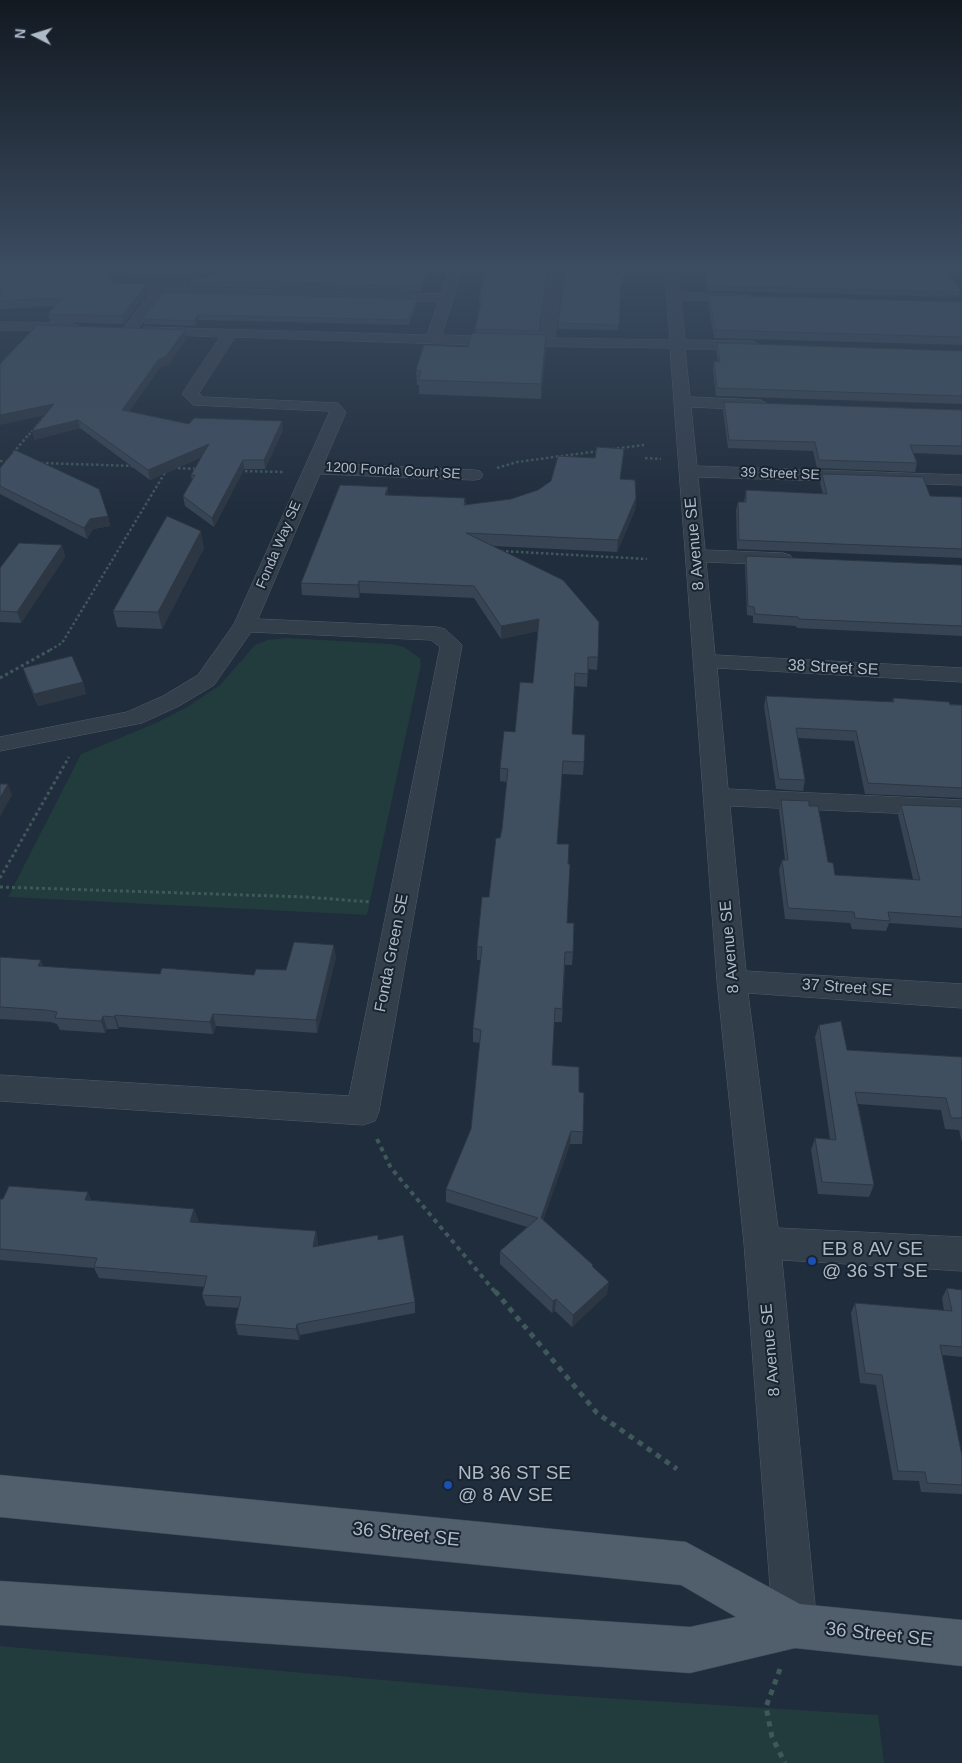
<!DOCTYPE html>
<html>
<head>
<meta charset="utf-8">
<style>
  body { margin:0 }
  #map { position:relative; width:962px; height:1763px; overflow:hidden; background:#202d3c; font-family:Helvetica,sans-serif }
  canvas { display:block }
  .north { position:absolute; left:10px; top:10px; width:50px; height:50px; -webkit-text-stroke:4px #192430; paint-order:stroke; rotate:275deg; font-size:14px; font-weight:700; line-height:20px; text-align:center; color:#aeb9c8 }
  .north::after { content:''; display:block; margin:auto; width:18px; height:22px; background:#aeb9c8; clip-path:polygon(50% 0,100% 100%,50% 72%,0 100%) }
</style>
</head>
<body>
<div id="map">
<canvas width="962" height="1763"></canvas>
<div class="north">N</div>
</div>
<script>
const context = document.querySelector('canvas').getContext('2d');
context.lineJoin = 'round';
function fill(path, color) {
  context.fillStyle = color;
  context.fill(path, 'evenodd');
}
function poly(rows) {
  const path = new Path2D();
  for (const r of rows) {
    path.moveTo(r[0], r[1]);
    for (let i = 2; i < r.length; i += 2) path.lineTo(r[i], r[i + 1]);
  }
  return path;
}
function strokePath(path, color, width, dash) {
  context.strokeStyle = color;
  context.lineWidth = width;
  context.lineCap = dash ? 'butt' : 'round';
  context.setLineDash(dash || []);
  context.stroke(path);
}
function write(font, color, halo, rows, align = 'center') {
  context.font = font + ' Helvetica,sans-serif';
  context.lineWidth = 4;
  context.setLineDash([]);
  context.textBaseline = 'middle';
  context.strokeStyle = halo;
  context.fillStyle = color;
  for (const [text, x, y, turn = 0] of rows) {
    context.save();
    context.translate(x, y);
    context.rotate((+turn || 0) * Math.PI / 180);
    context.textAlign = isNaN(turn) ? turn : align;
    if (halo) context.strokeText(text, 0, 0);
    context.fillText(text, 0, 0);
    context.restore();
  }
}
fill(poly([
  [109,268,249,268,180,288,147,292],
  [287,638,392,644,404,647,420,658,421,665,367,915,8,897,81,754,156,723,187,707,220,685,255,645,267,640],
  [0,1646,542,1694,878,1715,884,1763,0,1763]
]), '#223b3d');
const minor = poly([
  [449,268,463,268,442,335,540,338,549,268,563,268,555,338,670,340,664,268,678,268,680,292,750,295,752,298,750,301,745,302,681,300,685,340,753,341,760,345,753,349,685,349,690,397,761,400,769,405,761,410,691,407,697,466,962,475,962,485,698,477,705,550,783,553,790,555,793,559,790,563,783,565,706,562,715,655,962,668,962,682,717,668,728,789,962,800,962,816,730,806,746,971,962,984,962,1008,748,993,778,1228,962,1237,962,1271,782,1260,817,1626,811,1642,795,1648,779,1642,773,1626,744,1243,717,981,670,348,506,346,235,337,199,393,203,397,338,403,346,412,324,463,474,470,480,471,483,475,480,479,474,480,320,474,258,619,437,627,445,629,462,645,379,1111,375,1121,363,1125,0,1101,0,1075,349,1096,440,647,431,640,251,632,214,685,179,706,142,723,0,751,0,737,127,712,163,696,198,675,234,624,329,413,328,411,193,405,182,394,220,337,149,334,142,330,144,327,427,335,438,302,166,295,162,296,135,332,125,332,123,329,152,290,166,287,441,294,449,268],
  [0,322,73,323,80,327,73,331,0,330,0,322]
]);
const major = poly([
  [0,1475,686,1542,800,1604,962,1620,962,1666,795,1648,690,1673,0,1625,0,1581,690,1627,736,1617,681,1585,0,1517,0,1475]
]);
strokePath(minor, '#515c69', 1);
strokePath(major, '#3d4855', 1);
strokePath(poly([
  [29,435,46,414]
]), '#3f585a', 2, [2, 2]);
strokePath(poly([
  [612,449,644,445],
  [13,453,30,433],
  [645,458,661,459],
  [0,461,9,462],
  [41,463,134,466],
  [173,468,199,469],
  [497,468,517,462,599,451],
  [240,471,284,472],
  [501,551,647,559],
  [50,650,62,643,166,471]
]), '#3f585a', 2.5, [2.5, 2.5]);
strokePath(poly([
  [0,678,52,649],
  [0,878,69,757],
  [0,887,306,897,371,902]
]), '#3f585a', 3, [3, 3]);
strokePath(poly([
  [377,1139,391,1168,496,1293]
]), '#3f585a', 4, [4.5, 4.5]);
strokePath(poly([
  [495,1291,597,1413,677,1469],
  [780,1669,766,1707,772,1737,785,1763]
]), '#3f585a', 5, [5.5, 5.5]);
fill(minor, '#343f4c');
fill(major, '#515e6c');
fill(poly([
  [0,268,113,283,148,292,124,324,50,322,48,314,55,306,0,309],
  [242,268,430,268,421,292,190,286,190,281],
  [549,268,539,335,546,335,546,349,541,399,419,394,419,385,417,385,416,370,468,347,475,333,475,329,481,304,479,304,479,299],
  [624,268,623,282,621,282,618,330,558,329,558,323],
  [703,268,946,268,961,292,959,297,707,291],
  [162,293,417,303,409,325,199,320,195,326,144,324,143,319],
  [709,295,962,302,962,345,714,338,708,303],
  [187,338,168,365,160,367,129,412,189,424,283,430,265,469,244,469,214,527,185,506,183,496,192,481,191,475,202,457,150,480,80,428,34,440,45,415],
  [717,343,962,351,962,404,716,396,713,369,714,361,718,361,716,351],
  [724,402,962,410,962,455,913,453,917,463,915,472,817,468,813,451,728,448,723,410],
  [623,460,620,479,636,498,635,510,617,552,493,546,598,657,597,670,588,669,587,687,574,686,572,734,584,762,583,775,562,774,557,844,568,864,567,923,573,952,572,965,565,965,562,1022,554,1022,552,1065,579,1092,583,1132,582,1144,570,1144,543,1220,593,1267,607,1294,572,1327,555,1311,552,1313,500,1264,500,1251,527,1227,446,1202,446,1189,471,1129,480,1043,473,1042,473,1028,481,960,477,960,477,947,489,897,502,829,507,782,500,781,500,768,515,732,533,683,538,631,501,639,474,598,360,593,359,598,302,595,301,583,388,495,465,498,466,505,511,499,538,490],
  [0,468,108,516,110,526,93,529,87,539,0,494],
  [822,474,930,496,962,497,962,558,737,549,736,510,738,502,744,502,746,490,823,494,820,483],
  [62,545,65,557,21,623,0,622,0,568],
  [204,548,162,629,117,627,113,611],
  [746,556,962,565,962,636,797,628,796,626,753,623,753,616,747,615,745,565],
  [23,668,83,682,86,694,38,706,27,680],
  [766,696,892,702,893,698,962,705,962,798,865,794,854,741,798,738,805,780,803,791,776,789,764,706],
  [781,800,809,806,828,862,835,875,913,879,898,815,901,805,962,807,962,928,889,923,886,931,852,929,850,923,785,919,779,870,782,860,785,860,779,810],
  [0,957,44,967,160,974,254,975,286,970,336,957,317,1033,216,1026,213,1034,119,1027,118,1029,107,1029,105,1033,60,1030,57,1024,51,1022,0,1019],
  [819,1025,847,1050,962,1057,962,1143,959,1130,945,1129,941,1110,858,1104,874,1185,869,1197,818,1194,811,1150,815,1138,830,1139,815,1037],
  [0,1199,91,1200,194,1209,198,1220,197,1223,316,1231,318,1243,317,1246,378,1235,378,1240,415,1302,415,1313,300,1335,299,1340,238,1335,235,1324,239,1308,206,1306,202,1295,205,1287,99,1278,94,1268,0,1260],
  [947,1288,962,1290,962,1357,942,1355,962,1456,962,1493,961,1494,921,1492,919,1481,893,1480,876,1385,860,1383,851,1313,855,1303,944,1311,942,1298]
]), '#374453');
fill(poly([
  [428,268,430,268,421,292,421,286],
  [548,268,549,268,538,336,539,331],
  [147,284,148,292,124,324,122,316],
  [417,299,417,303,409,325,409,320],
  [198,315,199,320,195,326,194,321],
  [185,330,187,338,168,365,160,367,124,419,122,410,159,359],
  [546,335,546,349,541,399,541,384],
  [54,404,56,413,0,425,0,415],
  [78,420,80,428,34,440,32,431],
  [282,421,283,430,265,469,264,460],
  [209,444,210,453,150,480,148,470],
  [243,460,244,469,214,527,212,518],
  [388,487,388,498,385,495],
  [636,498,635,510,617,552,618,540],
  [108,516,110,526,93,529,87,539,84,528,90,519],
  [201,531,204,548,162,629,158,612],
  [62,545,65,557,21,623,17,612],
  [359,581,360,593,359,598,358,585],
  [539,619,539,631,501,639,501,626],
  [83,682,86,694,38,706,34,694],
  [8,784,12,795,0,817,0,798],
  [334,945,336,957,317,1033,316,1020],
  [41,960,46,973,38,966],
  [213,1014,216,1026,213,1034,210,1022],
  [115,1015,119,1027,118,1029,114,1017],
  [103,1016,107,1029,105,1033,101,1021],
  [571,1131,570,1144,540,1230,541,1218],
  [88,1192,93,1204,85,1200],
  [194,1209,198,1220,194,1234,190,1222],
  [316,1231,318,1243,315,1258,313,1247],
  [609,1282,607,1294,572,1327,573,1315],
  [556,1299,555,1311,552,1313,553,1301],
  [297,1324,300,1335,299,1340,296,1329]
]), '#2d3743');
const building = poly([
  [0,268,104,268,113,283,147,284,122,316,48,314,63,298,0,301,0,268],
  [242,268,428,268,421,286,190,281,242,268],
  [486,268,548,268,539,331,475,329,482,299,479,299,486,268],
  [565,268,624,268,624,277,621,277,619,325,558,323,565,268],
  [705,268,946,268,961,292,707,286,705,268],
  [165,292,417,299,409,320,198,315,194,321,143,319,162,293,165,292],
  [709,295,962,302,962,337,715,330,709,295],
  [37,325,185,330,166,356,159,359,122,410,189,424,194,418,282,421,264,460,243,460,212,518,183,496,195,475,191,475,209,444,148,470,78,420,32,431,54,404,0,415,0,364,37,325],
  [472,333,546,335,541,384,418,380,421,371,416,370,424,345,468,347,472,333],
  [717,343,962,351,962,396,717,388,714,361,720,362,717,343],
  [724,402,962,410,962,446,910,445,917,463,819,460,815,442,729,440,724,402],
  [597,447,624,449,620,479,635,480,636,498,618,540,466,533,563,580,599,622,598,657,588,657,588,674,575,673,572,734,585,735,584,762,563,761,557,844,569,844,568,864,570,864,567,923,574,923,573,952,565,952,562,1009,555,1008,552,1065,579,1067,579,1092,584,1093,583,1132,571,1131,541,1218,593,1265,592,1266,609,1282,573,1315,556,1299,553,1301,500,1251,538,1218,446,1189,471,1129,481,1030,473,1028,482,947,477,947,482,897,489,897,496,838,500,838,502,829,508,769,500,768,504,731,515,732,520,682,533,683,539,619,501,626,474,586,359,581,358,585,301,583,340,485,388,487,385,495,465,498,464,505,511,499,538,490,551,481,558,456,595,458,597,447],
  [15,450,99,489,108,516,90,519,84,528,0,486,0,468,15,450],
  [822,474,923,477,930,496,962,497,962,549,739,540,738,502,746,502,746,490,827,494,822,474],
  [167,516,201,531,158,612,113,611,167,516],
  [19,543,62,545,17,612,0,611,0,568,19,543],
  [746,556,962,565,962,626,799,619,798,617,755,614,754,607,748,606,746,556],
  [72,656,83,682,34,694,23,668,72,656],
  [766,696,894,702,893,698,924,700,949,702,950,705,962,705,962,788,868,783,856,731,796,728,805,780,779,779,766,696],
  [0,784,8,784,0,798,0,784],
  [781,800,809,801,809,806,818,806,828,862,833,863,835,875,920,880,901,805,962,807,962,917,888,912,890,921,855,918,854,912,788,908,782,860,788,860,781,800],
  [294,942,334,945,316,1020,213,1014,210,1022,115,1015,114,1017,103,1016,101,1021,55,1018,57,1012,46,1010,0,1007,0,957,41,960,38,966,160,974,162,968,254,975,256,969,286,970,294,942],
  [841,1021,847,1050,962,1057,962,1118,951,1118,946,1098,855,1092,874,1185,822,1182,815,1138,836,1140,819,1025,841,1021],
  [9,1186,88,1192,85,1200,194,1209,190,1222,316,1231,313,1247,378,1235,378,1240,403,1235,415,1302,297,1324,296,1329,235,1324,241,1297,202,1295,207,1276,94,1267,97,1258,0,1249,0,1199,3,1199,9,1186],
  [947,1288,962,1290,962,1347,940,1345,962,1456,962,1485,927,1483,925,1472,898,1471,882,1375,865,1373,855,1303,952,1311,947,1288]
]);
fill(building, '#404f60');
strokePath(building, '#2d3743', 1);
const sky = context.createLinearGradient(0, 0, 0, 515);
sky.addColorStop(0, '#121921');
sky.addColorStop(0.52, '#3c4c61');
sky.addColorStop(1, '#3c4c6100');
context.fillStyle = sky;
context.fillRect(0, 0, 962, 515);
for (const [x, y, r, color] of [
  [812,1261,5,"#1a4fb4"],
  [448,1485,5,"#1a4fb4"]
]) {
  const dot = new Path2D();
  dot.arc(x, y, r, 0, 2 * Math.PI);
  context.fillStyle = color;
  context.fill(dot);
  strokePath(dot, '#192430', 2);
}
write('14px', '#aeb9c8', '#192430', [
  ["1200 Fonda Court SE",393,471,3],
  ["39 Street SE",780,474,2],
  ["Fonda Way SE",279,545,-67]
]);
write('16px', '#aeb9c8', '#192430', [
  ["8 Avenue SE",695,544,-95],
  ["38 Street SE",833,668,3],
  ["8 Avenue SE",730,947,-95],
  ["Fonda Green SE",392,953,-79],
  ["37 Street SE",847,988,4],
  ["8 Avenue SE",771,1350,-95]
]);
write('19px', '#aeb9c8', '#192430', [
  ["EB 8 AV SE",822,1250],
  ["@ 36 ST SE",822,1272],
  ["NB 36 ST SE",458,1474],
  ["@ 8 AV SE",458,1496]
], 'left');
write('19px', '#aeb9c8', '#192430', [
  ["36 Street SE",406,1535,6],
  ["36 Street SE",879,1635,6]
]);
</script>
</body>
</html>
